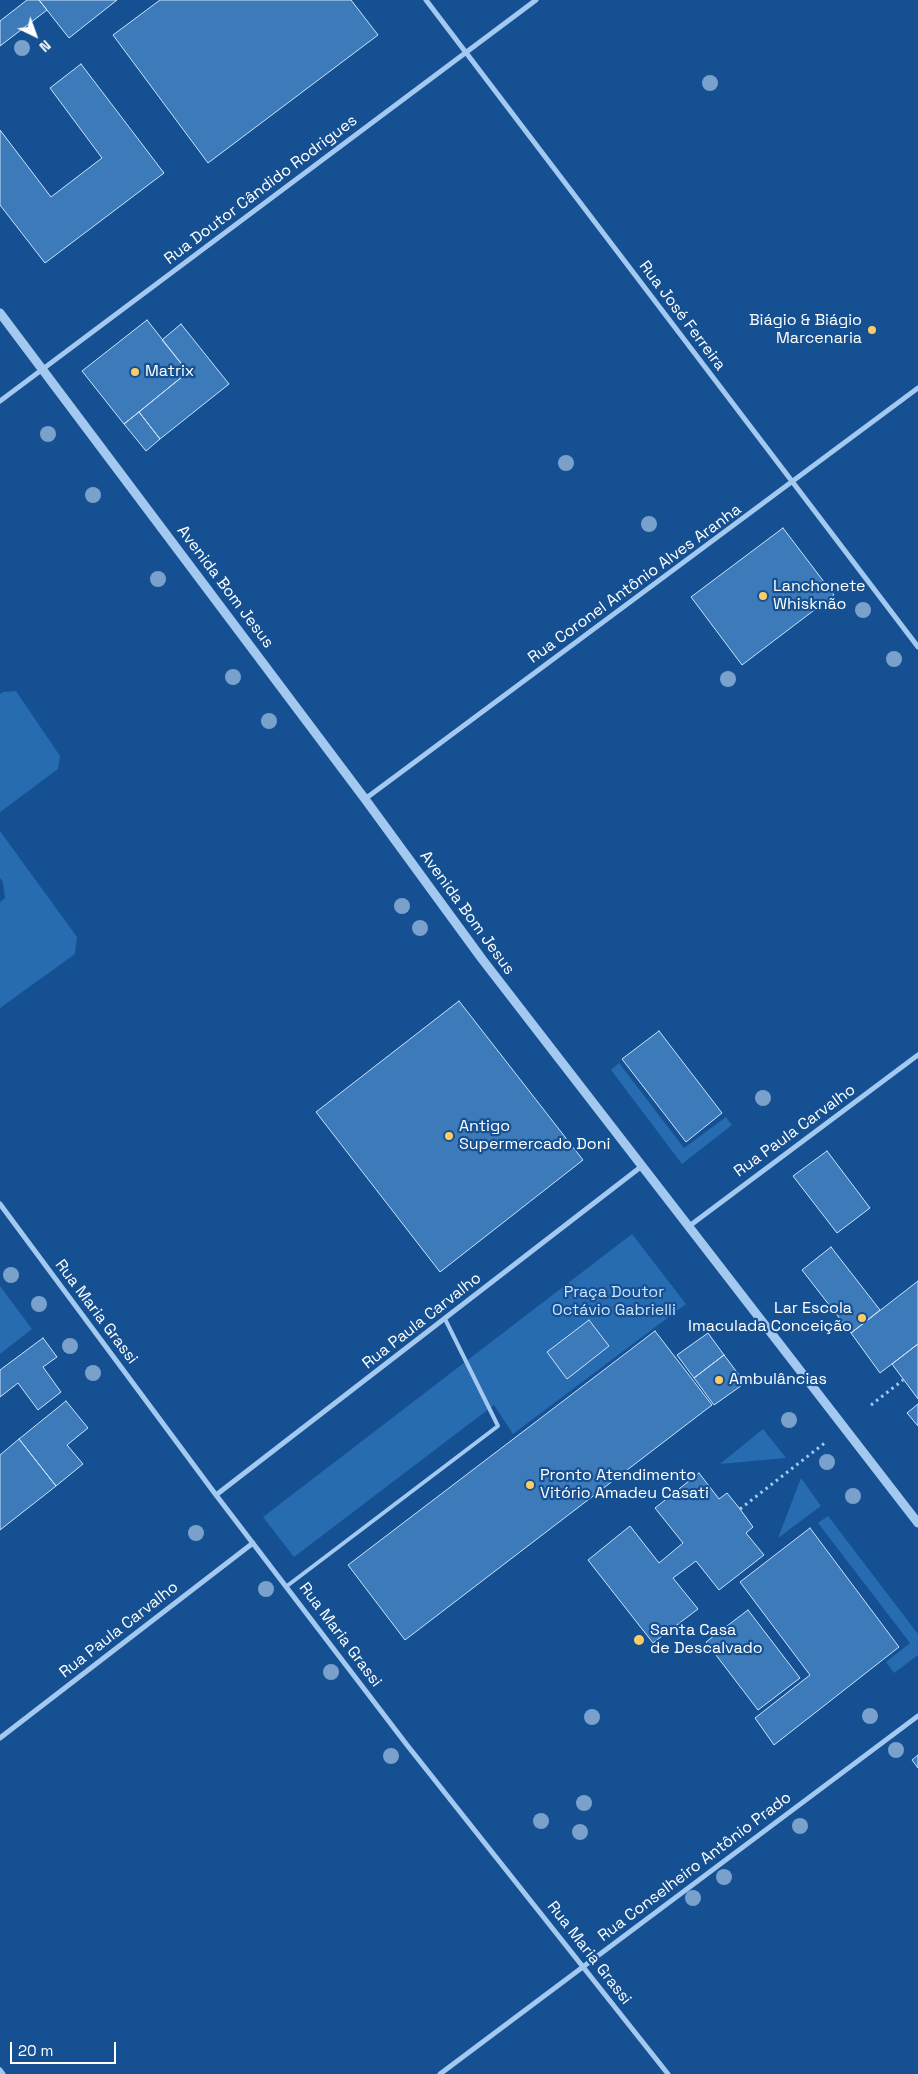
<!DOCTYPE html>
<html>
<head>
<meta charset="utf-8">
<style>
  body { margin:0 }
  #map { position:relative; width:918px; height:2074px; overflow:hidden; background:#155092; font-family:"Space Grotesk",sans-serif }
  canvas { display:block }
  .north { position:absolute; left:10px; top:10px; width:50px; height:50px; -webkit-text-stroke:4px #155092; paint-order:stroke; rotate:138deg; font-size:14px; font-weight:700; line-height:20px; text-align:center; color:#fff }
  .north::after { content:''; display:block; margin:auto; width:18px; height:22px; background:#fff; clip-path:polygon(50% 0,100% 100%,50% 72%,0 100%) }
  .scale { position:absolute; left:10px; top:2042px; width:106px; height:22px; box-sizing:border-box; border:2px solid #fff; border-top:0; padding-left:6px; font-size:15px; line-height:18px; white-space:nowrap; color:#fff; -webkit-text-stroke:4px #155092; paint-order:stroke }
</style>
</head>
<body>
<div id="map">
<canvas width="918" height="2074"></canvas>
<div class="north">N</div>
<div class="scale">20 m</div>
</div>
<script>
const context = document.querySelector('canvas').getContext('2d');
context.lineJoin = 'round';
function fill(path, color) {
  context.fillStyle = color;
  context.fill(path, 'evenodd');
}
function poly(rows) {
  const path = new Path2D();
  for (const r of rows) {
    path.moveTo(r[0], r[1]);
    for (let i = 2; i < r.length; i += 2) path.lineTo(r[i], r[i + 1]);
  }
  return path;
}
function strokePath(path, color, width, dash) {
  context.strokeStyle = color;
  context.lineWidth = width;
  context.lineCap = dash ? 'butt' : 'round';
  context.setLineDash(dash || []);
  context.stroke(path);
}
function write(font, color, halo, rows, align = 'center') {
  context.font = font + ' "Space Grotesk",sans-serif';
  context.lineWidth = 4.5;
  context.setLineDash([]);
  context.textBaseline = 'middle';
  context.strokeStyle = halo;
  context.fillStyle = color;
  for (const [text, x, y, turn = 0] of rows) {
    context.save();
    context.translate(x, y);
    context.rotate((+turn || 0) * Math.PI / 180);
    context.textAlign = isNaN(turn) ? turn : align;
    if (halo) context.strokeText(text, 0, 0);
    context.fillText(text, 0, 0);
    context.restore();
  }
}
fill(poly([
  [16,691,60,756,58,769,0,812,0,694,3,692],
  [0,831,77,937,75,954,0,1008,0,902,5,898,3,882,0,878],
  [619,1063,684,1148,726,1117,732,1125,682,1164,611,1070],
  [632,1234,686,1304,513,1434,494,1405,294,1557,263,1517],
  [0,1286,32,1329,0,1354],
  [763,1429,786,1458,720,1464],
  [801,1478,821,1506,778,1538],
  [828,1516,918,1634,918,1655,894,1673,886,1662,910,1643,818,1523]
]), '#276bb1');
const building = poly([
  [27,0,39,0,47,10,0,46,0,21,27,0],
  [39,0,117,0,69,38,39,0],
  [160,0,351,0,378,35,208,163,113,35,160,0],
  [81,64,164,173,45,263,0,205,0,130,51,197,102,158,50,88,81,64],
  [147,320,188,372,124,424,82,371,147,320],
  [181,324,229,384,160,439,139,412,188,372,162,340,181,324],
  [139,412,160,439,146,451,124,424,139,412],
  [783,528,834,595,742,665,691,597,783,528],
  [459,1001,583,1160,440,1272,316,1112,459,1001],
  [659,1031,722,1113,686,1142,622,1059,659,1031],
  [827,1151,870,1208,837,1233,793,1176,827,1151],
  [831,1247,880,1310,851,1333,802,1270,831,1247],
  [918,1281,918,1344,880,1373,851,1333,918,1281],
  [589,1320,609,1346,567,1379,547,1352,589,1320],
  [655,1331,712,1405,405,1640,348,1565,655,1331],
  [708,1333,724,1355,694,1378,677,1355,708,1333],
  [43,1338,57,1357,43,1367,61,1392,38,1410,18,1383,0,1397,0,1370,43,1338],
  [918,1344,918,1399,892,1364,918,1344],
  [724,1355,745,1383,714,1405,694,1378,724,1355],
  [66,1401,88,1428,67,1445,83,1464,56,1486,19,1439,66,1401],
  [918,1404,918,1426,907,1413,918,1404],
  [19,1439,56,1486,0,1530,0,1455,19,1439],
  [699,1473,719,1499,727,1493,740,1509,753,1527,746,1533,764,1555,719,1590,696,1561,673,1578,698,1609,653,1643,588,1560,630,1526,659,1563,683,1543,655,1508,699,1473],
  [810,1528,899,1647,774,1745,755,1718,810,1675,740,1582,810,1528],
  [748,1610,800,1678,758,1710,706,1642,748,1610],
  [918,1755,918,1768,912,1760,918,1755]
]);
fill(building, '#3d7aba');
strokePath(building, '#cbe3fc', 1);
strokePath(poly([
  [871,1405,903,1380],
  [740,1509,826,1442]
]), '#a4c9f1', 3, [2.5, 4]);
strokePath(poly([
  [287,1586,498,1426,445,1319]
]), '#a4c9f1', 4);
strokePath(poly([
  [426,0,918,647],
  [0,401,536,0],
  [365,799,918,388],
  [0,1204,216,1495,407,1745,668,2074],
  [688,1227,918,1055],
  [216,1495,642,1166],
  [0,1738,253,1543],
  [0,2070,3,2074],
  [440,2074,918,1716]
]), '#a4c9f1', 5);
strokePath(poly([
  [0,313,365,799,482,959,918,1523]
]), '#a4c9f1', 9);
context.fillStyle = '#79a1cc';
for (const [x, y] of [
  [22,48],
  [710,83],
  [48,434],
  [566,463],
  [93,495],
  [649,524],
  [158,579],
  [863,610],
  [894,659],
  [233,677],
  [728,679],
  [269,721],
  [402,906],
  [420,928],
  [763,1098],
  [11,1275],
  [39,1304],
  [70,1346],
  [93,1373],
  [789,1420],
  [827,1462],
  [853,1496],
  [196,1533],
  [266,1589],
  [331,1672],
  [870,1716],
  [592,1717],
  [896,1750],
  [391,1756],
  [584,1803],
  [541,1821],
  [800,1826],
  [580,1832],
  [724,1877],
  [693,1898]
]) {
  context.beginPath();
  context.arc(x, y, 8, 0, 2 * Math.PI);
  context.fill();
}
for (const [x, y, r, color] of [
  [872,330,5,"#ffcc64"],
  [135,372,5,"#ffcc64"],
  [763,596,5,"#ffcc64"],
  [449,1136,5,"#ffcc64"],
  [862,1318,5,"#ffcc64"],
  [719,1380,5,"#ffcc64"],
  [530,1485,5,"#ffcc64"],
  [639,1640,6,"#ffcc64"]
]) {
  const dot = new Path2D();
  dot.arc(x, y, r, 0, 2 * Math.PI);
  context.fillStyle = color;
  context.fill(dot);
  strokePath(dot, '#155092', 2);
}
write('16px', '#fff', '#155092', [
  ["Rua Doutor Cândido Rodrigues",261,190,-37],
  ["Rua José Ferreira",682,316,53],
  ["Rua Coronel Antônio Alves Aranha",635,584,-36],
  ["Avenida Bom Jesus",225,587,53],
  ["Avenida Bom Jesus",467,913,54],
  ["Rua Paula Carvalho",795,1131,-36],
  ["Rua Maria Grassi",96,1312,53],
  ["Rua Paula Carvalho",422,1321,-38],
  ["Rua Paula Carvalho",119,1630,-38],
  ["Rua Maria Grassi",340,1635,53],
  ["Rua Conselheiro Antônio Prado",695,1867,-37],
  ["Rua Maria Grassi",589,1953,52]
]);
write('16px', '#fff', '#155092', [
  ["Biágio & Biágio",862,321,"right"],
  ["Marcenaria",862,339,"right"],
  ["Matrix",145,372],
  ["Lanchonete",773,587],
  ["Whisknão",773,605],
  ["Antigo",459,1127],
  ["Supermercado Doni",459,1145],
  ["Lar Escola",852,1309,"right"],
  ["Imaculada Conceição",852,1327,"right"],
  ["Ambulâncias",729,1380],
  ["Pronto Atendimento",540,1476],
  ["Vitório Amadeu Casati",540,1494],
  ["Santa Casa",650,1631],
  ["de Descalvado",650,1649]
], 'left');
write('16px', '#cbe3fc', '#155092', [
  ["Praça Doutor",614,1293],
  ["Octávio Gabrielli",614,1311]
]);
</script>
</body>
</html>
